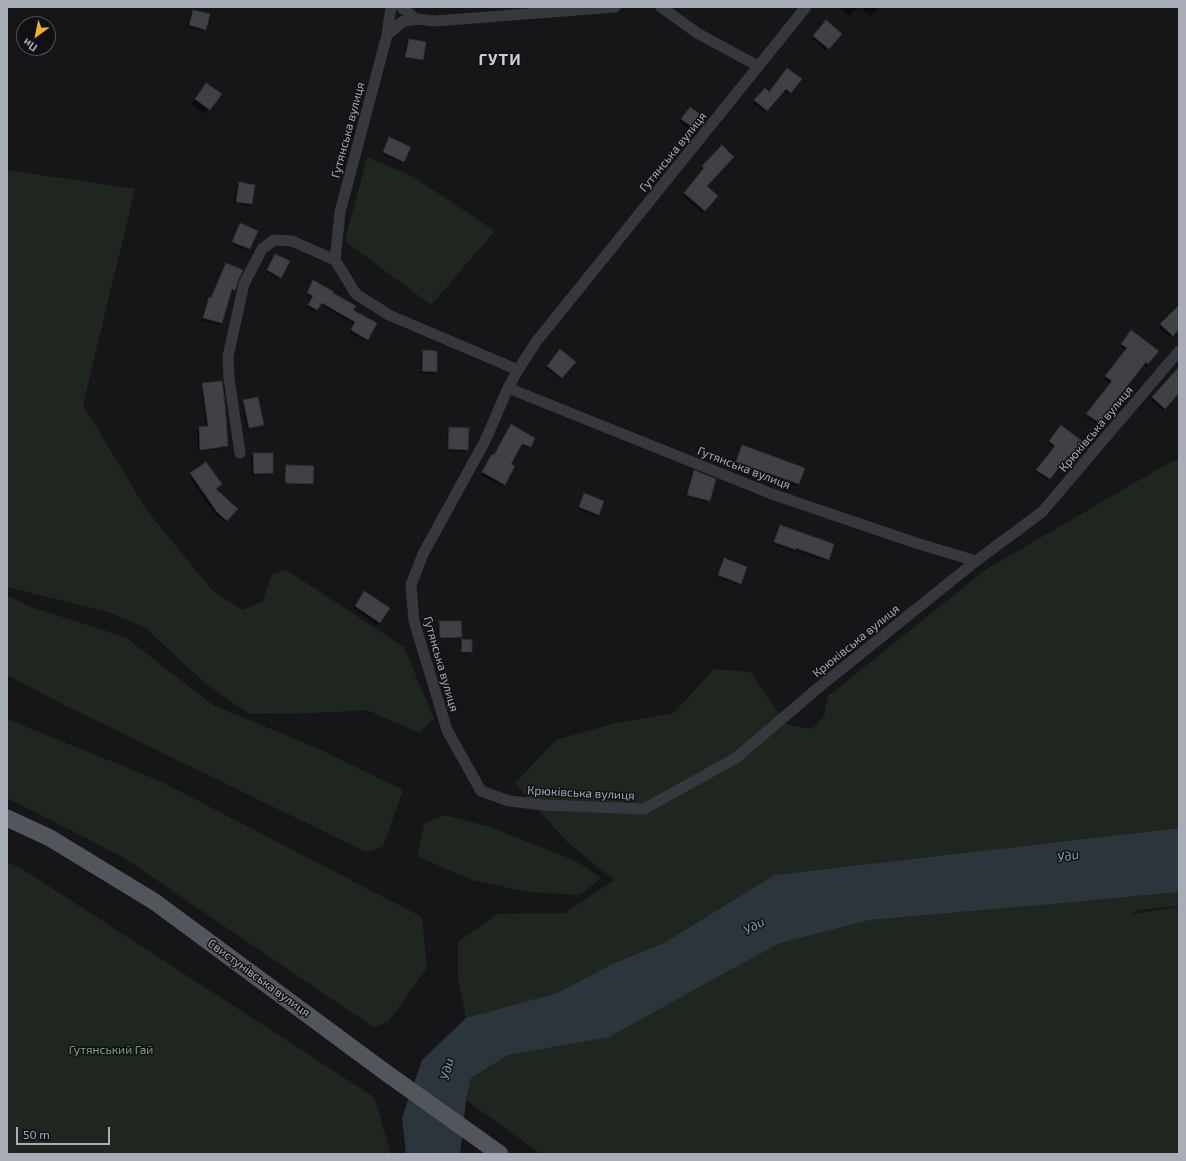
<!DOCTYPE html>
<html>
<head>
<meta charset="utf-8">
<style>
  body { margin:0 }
  #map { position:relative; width:1186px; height:1161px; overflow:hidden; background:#161618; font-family:"Exo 2",sans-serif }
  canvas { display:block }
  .frame { position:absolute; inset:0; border:8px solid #a8adb8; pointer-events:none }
  .north { position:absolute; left:16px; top:16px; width:40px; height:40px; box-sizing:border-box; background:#111113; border:1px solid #4d4f55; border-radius:50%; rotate:213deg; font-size:11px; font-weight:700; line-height:16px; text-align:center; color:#a8adb8 }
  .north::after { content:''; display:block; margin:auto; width:14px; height:18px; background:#f2b134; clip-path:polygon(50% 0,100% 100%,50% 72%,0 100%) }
  .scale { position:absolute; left:16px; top:1127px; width:94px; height:18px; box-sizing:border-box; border:2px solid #a8adb8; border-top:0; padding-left:5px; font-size:12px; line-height:14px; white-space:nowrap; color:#a8adb8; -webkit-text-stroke:3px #111113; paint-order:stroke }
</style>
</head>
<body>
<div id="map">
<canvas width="1186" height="1161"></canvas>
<div class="frame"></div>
<div class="north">Пн</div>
<div class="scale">50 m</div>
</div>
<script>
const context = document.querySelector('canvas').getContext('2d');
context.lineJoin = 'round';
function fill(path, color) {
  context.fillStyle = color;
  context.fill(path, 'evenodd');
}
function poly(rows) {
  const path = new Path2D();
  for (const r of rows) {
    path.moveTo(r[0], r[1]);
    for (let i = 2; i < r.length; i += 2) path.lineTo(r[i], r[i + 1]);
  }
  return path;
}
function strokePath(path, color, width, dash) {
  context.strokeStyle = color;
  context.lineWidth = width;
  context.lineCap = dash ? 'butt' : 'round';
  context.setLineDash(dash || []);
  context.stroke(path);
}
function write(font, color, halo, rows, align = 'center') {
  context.font = font + ' "Exo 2",sans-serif';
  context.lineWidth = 3;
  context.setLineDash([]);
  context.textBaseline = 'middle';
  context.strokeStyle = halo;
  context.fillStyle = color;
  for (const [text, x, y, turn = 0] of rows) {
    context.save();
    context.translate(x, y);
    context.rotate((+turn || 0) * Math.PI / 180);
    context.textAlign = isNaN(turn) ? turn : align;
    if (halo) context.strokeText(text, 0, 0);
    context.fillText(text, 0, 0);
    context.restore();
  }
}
fill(poly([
  [367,157,412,176,495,231,431,305,345,241],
  [7,170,135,189,83,405,146,509,211,589,242,610,262,602,272,575,285,569,404,647,434,719,419,733,367,710,316,713,249,714,205,683,144,627,108,612,7,587],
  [1179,460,1179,828,774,875,664,943,612,964,557,993,466,1018,458,978,458,942,497,914,565,913,614,880,567,842,515,783,556,740,615,723,674,713,714,669,751,672,785,724,812,729,824,716,828,696,985,570,1172,461],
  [7,595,31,607,125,637,213,705,317,748,403,790,383,847,366,852,60,703,7,675],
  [7,719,160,781,422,917,427,968,388,1022,373,1027,121,856,7,798],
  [444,815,490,827,576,861,601,878,580,895,528,892,472,880,417,856,424,824],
  [7,862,21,868,374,1097,391,1154,7,1154],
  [1179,892,1179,906,1139,910,1131,914,1179,907,1179,1154,541,1154,466,1100,471,1078,511,1053,779,939,869,920]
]), '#1e261f');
fill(poly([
  [1179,828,1179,892,1063,903,869,920,780,943,717,977,609,1037,508,1055,471,1078,466,1100,460,1154,406,1154,402,1118,422,1060,466,1018,557,993,612,964,664,943,774,875]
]), '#2c353c');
fill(poly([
  [839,7,858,7,850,16],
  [859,7,879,7,871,16],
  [193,11,205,29,203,31,187,27,191,13],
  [826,22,840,34,826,50,812,38],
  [409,40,422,59,420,61,404,58,407,42],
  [785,71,801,79,788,94,783,91,765,112,753,103,765,90,768,93],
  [206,84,209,109,205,114,191,104],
  [690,108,703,118,692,131,679,121],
  [389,138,404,161,402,163,382,154],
  [722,147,705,186,716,196,702,212,683,196,703,171,701,169],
  [239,183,251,204,250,206,234,203,237,185],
  [240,224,257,231,248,251,231,244],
  [274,257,280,277,278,279,266,272],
  [226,264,234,290,233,292,230,291,221,323,219,325,201,320,207,300,209,298,211,299],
  [312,283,332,294,352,310,367,340,366,341,350,332,354,324,320,304,315,312,307,307,312,298,306,295],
  [1179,306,1179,328,1170,337,1159,327],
  [1130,334,1157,351,1146,366,1143,364,1097,425,1085,416,1110,383,1104,379,1126,351,1120,346],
  [423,351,436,372,434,374,420,373,421,353],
  [559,353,562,378,560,379,546,368],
  [1179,368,1179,392,1163,410,1151,400],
  [203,384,227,446,225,448,198,451,197,430,199,428,206,427,201,386],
  [244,401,262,424,261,426,247,429,242,403],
  [509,427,530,446,528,448,520,445,510,464,504,484,503,486,481,475,490,457,492,455,494,456],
  [450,428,467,450,465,452,447,451,448,429],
  [1059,429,1070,457,1068,459,1066,457,1048,480,1035,472,1054,448,1048,443],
  [742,446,803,468,798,484,796,486,735,464],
  [253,454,272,472,270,474,252,476,251,456],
  [206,463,215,489,237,509,225,522,215,514,189,476],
  [287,466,312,483,310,485,284,484,285,468],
  [694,471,709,500,707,502,686,496,692,473],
  [584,494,598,514,596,516,578,509],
  [780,526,828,559,826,561,794,550,793,551,773,544],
  [724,560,740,583,738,585,717,577,722,561],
  [363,594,389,609,378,625,353,608],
  [440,622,461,636,459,638,439,639,438,624],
  [462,640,471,641,471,652,469,654,460,654,460,642]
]), '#0007');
const building = poly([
  [193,10,210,14,206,30,189,25,193,10],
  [826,20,842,34,829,49,813,36,826,20],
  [409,39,426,42,423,60,405,57,409,39],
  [787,68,802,79,791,93,786,89,767,111,754,100,765,88,769,92,787,68],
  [206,83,222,94,210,110,195,99,206,83],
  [690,107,704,117,695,129,681,119,690,107],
  [389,137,411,147,404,162,383,152,389,137],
  [722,145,734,157,707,186,718,196,705,211,684,193,704,168,702,166,722,145],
  [239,182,255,185,252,204,236,202,239,182],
  [240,223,258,231,250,249,232,242,240,223],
  [275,254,290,261,281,278,267,270,275,254],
  [226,263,243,270,238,281,235,291,232,289,222,323,203,318,209,297,211,298,226,263],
  [313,280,334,292,333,293,356,306,353,310,377,323,368,340,351,330,355,322,322,303,317,310,308,305,313,296,307,293,313,280],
  [1179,305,1179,329,1173,336,1160,324,1179,305],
  [1131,330,1159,351,1148,364,1146,362,1112,405,1114,406,1100,423,1086,414,1112,381,1105,376,1127,348,1121,344,1131,330],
  [560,349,576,362,562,378,547,366,560,349],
  [423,350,437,351,437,372,422,371,423,350],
  [1179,367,1179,393,1165,409,1152,397,1179,367],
  [222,381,225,404,228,446,200,450,199,427,208,426,202,383,222,381],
  [258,397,264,425,249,428,243,400,258,397],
  [511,424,535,438,531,447,522,444,511,464,515,466,505,485,482,472,492,454,494,455,511,424],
  [1061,425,1083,442,1070,458,1068,456,1050,479,1036,470,1055,446,1049,441,1061,425],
  [449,427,469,428,468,450,448,449,449,427],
  [742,445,805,468,799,484,736,462,742,445],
  [253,453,273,453,273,473,254,474,253,453],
  [206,462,222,484,216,489,238,509,227,521,217,512,190,473,206,462],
  [286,465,314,466,313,484,285,483,286,465],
  [694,470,716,479,710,501,687,495,694,470],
  [584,493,604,501,599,515,579,507,584,493],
  [780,525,834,544,829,560,796,548,796,550,774,542,780,525],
  [724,558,747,567,741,584,718,575,724,558],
  [364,591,390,608,380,623,355,606,364,591],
  [439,621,461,621,462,637,440,638,439,621],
  [462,639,472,640,472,652,461,652,462,639]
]);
fill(building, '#404145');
strokePath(building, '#303034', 1);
strokePath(poly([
  [391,7,387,35,340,212,335,260,356,294,389,315,518,370],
  [401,7,416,19,436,21,615,7],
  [661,7,697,33,758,66],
  [806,7,536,342,518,370,508,388,485,441,423,554,411,585,414,621,447,730,481,791,509,801,544,805,644,809,736,758,818,688,976,561,1042,512,1179,351],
  [387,35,402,22,416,19],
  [508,388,772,494,916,543,976,561],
  [240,453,229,378,228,356,244,284,262,249,274,240,292,241,335,260]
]), '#37383d', 11);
strokePath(poly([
  [7,818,50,838,155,902,385,1072,500,1154]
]), '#53555c', 17);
write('12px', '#a8adb8', '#111113', [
  ["Гутянська вулиця",348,130,-75],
  ["Гутянська вулиця",673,152,-51],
  ["Крюківська вулиця",1096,429,-50],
  ["Гутянська вулиця",744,468,21],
  ["Крюківська вулиця",856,641,-39],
  ["Гутянська вулиця",441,664,74],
  ["Крюківська вулиця",581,793,3],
  ["Свистунівська вулиця",259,978,36]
]);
write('12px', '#7fa381', '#111113', [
  ["Гутянський Гай",111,1050]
]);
write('italic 13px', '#7f9bb3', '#111113', [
  ["Уди",1068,856,-9],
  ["Уди",754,926,-29],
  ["Уди",447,1069,-75]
]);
context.letterSpacing = '1px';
write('bold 16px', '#c9ccd4', '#111113', [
  ["ГУТИ",500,60]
]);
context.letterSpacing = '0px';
</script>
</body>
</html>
